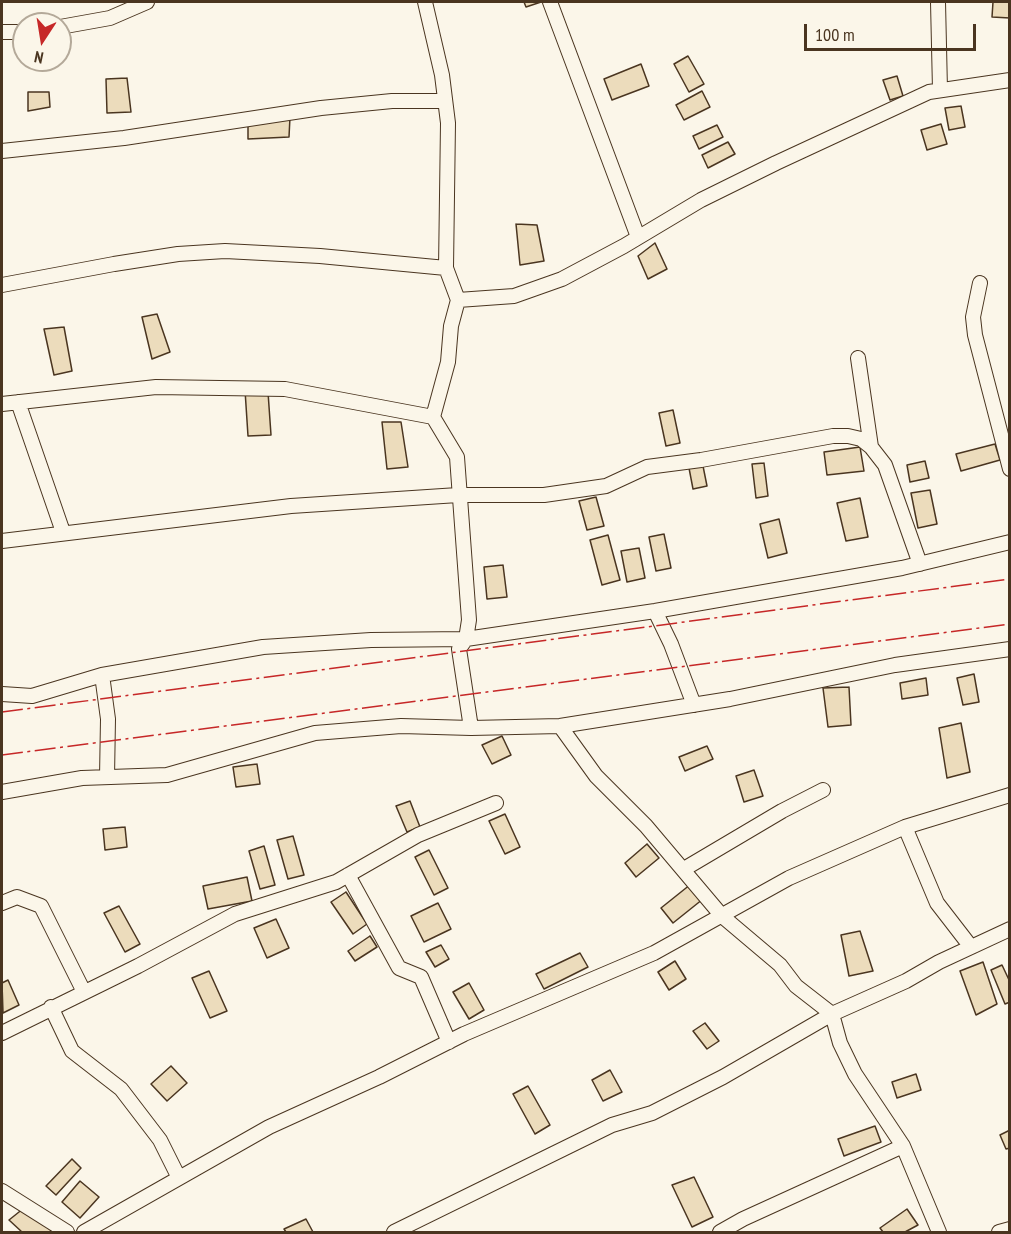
<!DOCTYPE html>
<html>
<head>
<meta charset="utf-8">
<style>
  body { margin:0 }
  #map { position:relative; width:1011px; height:1234px; overflow:hidden; background:#fbf6e9; font-family:"PT Sans Narrow",sans-serif }
  canvas { display:block }
  .frame { position:absolute; inset:0; border:3px solid #4a3520; pointer-events:none }
  .north { position:absolute; left:12px; top:12px; width:60px; height:60px; box-sizing:border-box; background:#fbf6e9; border:2px solid #b4a999; border-radius:50%; rotate:192deg; font-size:16px; font-weight:700; line-height:24px; text-align:center; color:#4a3520 }
  .north::after { content:''; display:block; margin:auto; width:21px; height:27px; background:#c62828; clip-path:polygon(50% 0,100% 100%,50% 72%,0 100%) }
  .scale { position:absolute; left:804px; top:24px; width:172px; height:27px; box-sizing:border-box; border:3px solid #4a3520; border-top:0; padding-left:8px; font-size:18px; line-height:21px; white-space:nowrap; color:#4a3520; -webkit-text-stroke:4px #fbf6e9; paint-order:stroke }
</style>
</head>
<body>
<div id="map">
<canvas width="1011" height="1234"></canvas>
<div class="frame"></div>
<div class="north">N</div>
<div class="scale">100 m</div>
</div>
<script>
const context = document.querySelector('canvas').getContext('2d');
context.lineJoin = 'round';
function fill(path, color) {
  context.fillStyle = color;
  context.fill(path, 'evenodd');
}
function poly(rows) {
  const path = new Path2D();
  for (const r of rows) {
    path.moveTo(r[0], r[1]);
    for (let i = 2; i < r.length; i += 2) path.lineTo(r[i], r[i + 1]);
  }
  return path;
}
function strokePath(path, color, width, dash) {
  context.strokeStyle = color;
  context.lineWidth = width;
  context.lineCap = dash ? 'butt' : 'round';
  context.setLineDash(dash || []);
  context.stroke(path);
}
const building = poly([
  [524,2,541,2,526,7,524,2],
  [993,2,1010,2,1010,18,992,17,993,2],
  [688,56,704,84,689,92,674,64,688,56],
  [641,64,649,86,612,100,604,79,641,64],
  [897,76,903,96,890,100,883,80,897,76],
  [127,78,131,112,107,113,106,79,127,78],
  [702,91,710,107,684,120,676,105,702,91],
  [28,92,49,92,50,107,28,111,28,92],
  [961,106,965,127,949,130,945,108,961,106],
  [290,117,289,137,248,139,248,118,290,117],
  [941,124,947,144,927,150,921,130,941,124],
  [717,125,723,137,699,149,693,136,717,125],
  [728,142,735,154,708,168,702,155,728,142],
  [516,224,537,225,544,261,520,265,516,224],
  [655,243,667,269,648,279,638,256,655,243],
  [157,314,170,352,152,359,142,317,157,314],
  [64,327,72,371,54,375,44,329,64,327],
  [245,390,268,392,271,435,248,436,245,390],
  [673,410,680,443,666,446,659,413,673,410],
  [382,422,401,422,408,467,387,469,382,422],
  [995,444,1000,460,961,471,956,454,995,444],
  [860,447,864,471,827,475,824,452,860,447],
  [925,461,929,478,910,482,907,465,925,461],
  [764,463,768,496,756,498,752,464,764,463],
  [703,466,707,486,693,489,689,468,703,466],
  [930,490,937,524,918,528,911,493,930,490],
  [596,497,604,526,587,530,579,501,596,497],
  [860,498,868,537,846,541,837,503,860,498],
  [779,519,787,553,768,558,760,524,779,519],
  [664,534,671,568,656,571,649,537,664,534],
  [608,535,620,580,602,585,590,540,608,535],
  [639,548,645,578,627,582,621,551,639,548],
  [503,565,507,597,487,599,484,567,503,565],
  [974,674,979,702,963,705,957,678,974,674],
  [926,678,928,695,902,699,900,683,926,678],
  [849,687,851,725,828,727,823,688,849,687],
  [961,723,970,772,947,778,939,728,961,723],
  [502,736,511,755,492,764,482,745,502,736],
  [707,746,713,759,685,771,679,757,707,746],
  [257,764,260,784,236,787,233,767,257,764],
  [754,770,763,796,744,802,736,776,754,770],
  [410,801,420,827,407,832,396,806,410,801],
  [505,814,520,847,505,854,489,821,505,814],
  [125,827,127,847,105,850,103,829,125,827],
  [293,836,304,875,288,879,277,840,293,836],
  [647,844,659,858,636,877,625,863,647,844],
  [264,846,275,885,260,889,249,851,264,846],
  [429,850,448,888,434,895,415,857,429,850],
  [247,877,252,901,208,909,203,886,247,877],
  [691,884,703,899,673,923,661,908,691,884],
  [346,892,367,924,353,934,331,902,346,892],
  [438,903,451,929,424,942,411,916,438,903],
  [119,906,140,944,125,952,104,913,119,906],
  [276,919,289,948,267,958,254,928,276,919],
  [860,931,873,971,849,976,841,935,860,931],
  [370,936,377,947,355,961,348,951,370,936],
  [441,945,449,959,435,967,426,952,441,945],
  [580,953,588,967,544,989,536,974,580,953],
  [675,961,686,979,669,990,658,972,675,961],
  [983,962,997,1004,976,1015,960,971,983,962],
  [1002,965,1010,982,1010,1002,1005,1004,991,970,1002,965],
  [209,971,227,1011,210,1018,192,978,209,971],
  [8,980,19,1005,3,1013,2,983,8,980],
  [469,983,484,1010,469,1019,453,992,469,983],
  [705,1023,719,1041,707,1049,693,1031,705,1023],
  [171,1066,187,1083,167,1101,151,1084,171,1066],
  [610,1070,622,1092,603,1101,592,1080,610,1070],
  [916,1074,921,1090,897,1098,892,1082,916,1074],
  [528,1086,550,1125,535,1134,513,1094,528,1086],
  [875,1126,881,1142,844,1156,838,1139,875,1126],
  [1010,1130,1010,1148,1006,1149,1000,1135,1010,1130],
  [72,1159,81,1168,56,1195,46,1186,72,1159],
  [694,1177,713,1217,692,1227,672,1185,694,1177],
  [80,1181,99,1197,80,1218,62,1202,80,1181],
  [24,1208,53,1232,22,1232,9,1220,24,1208],
  [907,1209,918,1225,905,1232,883,1232,880,1228,907,1209],
  [306,1219,313,1232,286,1232,284,1229,306,1219]
]);
fill(building, '#ecdcbc');
strokePath(building, '#4a3520', 1.5);
const minor = poly([
  [425,2,442,75,448,123,446,268,458,300,451,326,448,362,433,417,457,457,469,620,466,639,459,649,471,728],
  [550,2,638,237],
  [938,2,940,90],
  [60,27,110,18,147,2],
  [2,32,24,32],
  [2,151,124,138,321,108,392,101,445,101],
  [980,283,973,317,975,335,1010,469],
  [2,285,114,264,178,254,225,251,320,256,446,268],
  [458,300,514,296,562,279,624,246,701,200,776,163,929,92,1010,80],
  [858,358,871,447],
  [18,402,63,532],
  [2,404,156,387,285,389,433,417],
  [2,541,291,506,458,495,544,495,606,486,647,467,701,460,833,436,848,436,861,439,871,447,885,465,920,564],
  [655,611,671,644,694,705],
  [102,675,108,719,107,777],
  [2,694,32,696,102,675,263,647,371,640,466,639,655,611,902,568,1010,542],
  [560,726,596,776,646,826,722,916,780,965,796,986,832,1014,840,1043,855,1074,903,1146,939,1232],
  [2,792,82,778,167,775,315,733,401,726,471,728,560,726,730,699,895,665,1010,649],
  [905,827,937,903,971,947],
  [684,869,782,811,823,790],
  [348,875,399,968,421,977,449,1042],
  [2,903,17,897,41,906,84,992],
  [51,1007,72,1051,121,1089,160,1140,179,1178],
  [2,1033,138,966,235,914,336,882,418,835,496,803],
  [2,1191,67,1232],
  [84,1232,269,1127,379,1077,464,1034,654,953,789,878,905,827,1010,795],
  [394,1232,612,1125,652,1113,723,1077,832,1014,906,981,939,962,1010,929],
  [720,1232,743,1219,903,1146],
  [999,1232,1010,1229]
]);
strokePath(minor, '#4a3520', 16);
strokePath(minor, '#fbf6e9', 14);
strokePath(poly([
  [2,712,1010,579],
  [2,755,1010,624]
]), '#c62828', 1.5, [21, 4.5, 3, 4.5]);
</script>
</body>
</html>
